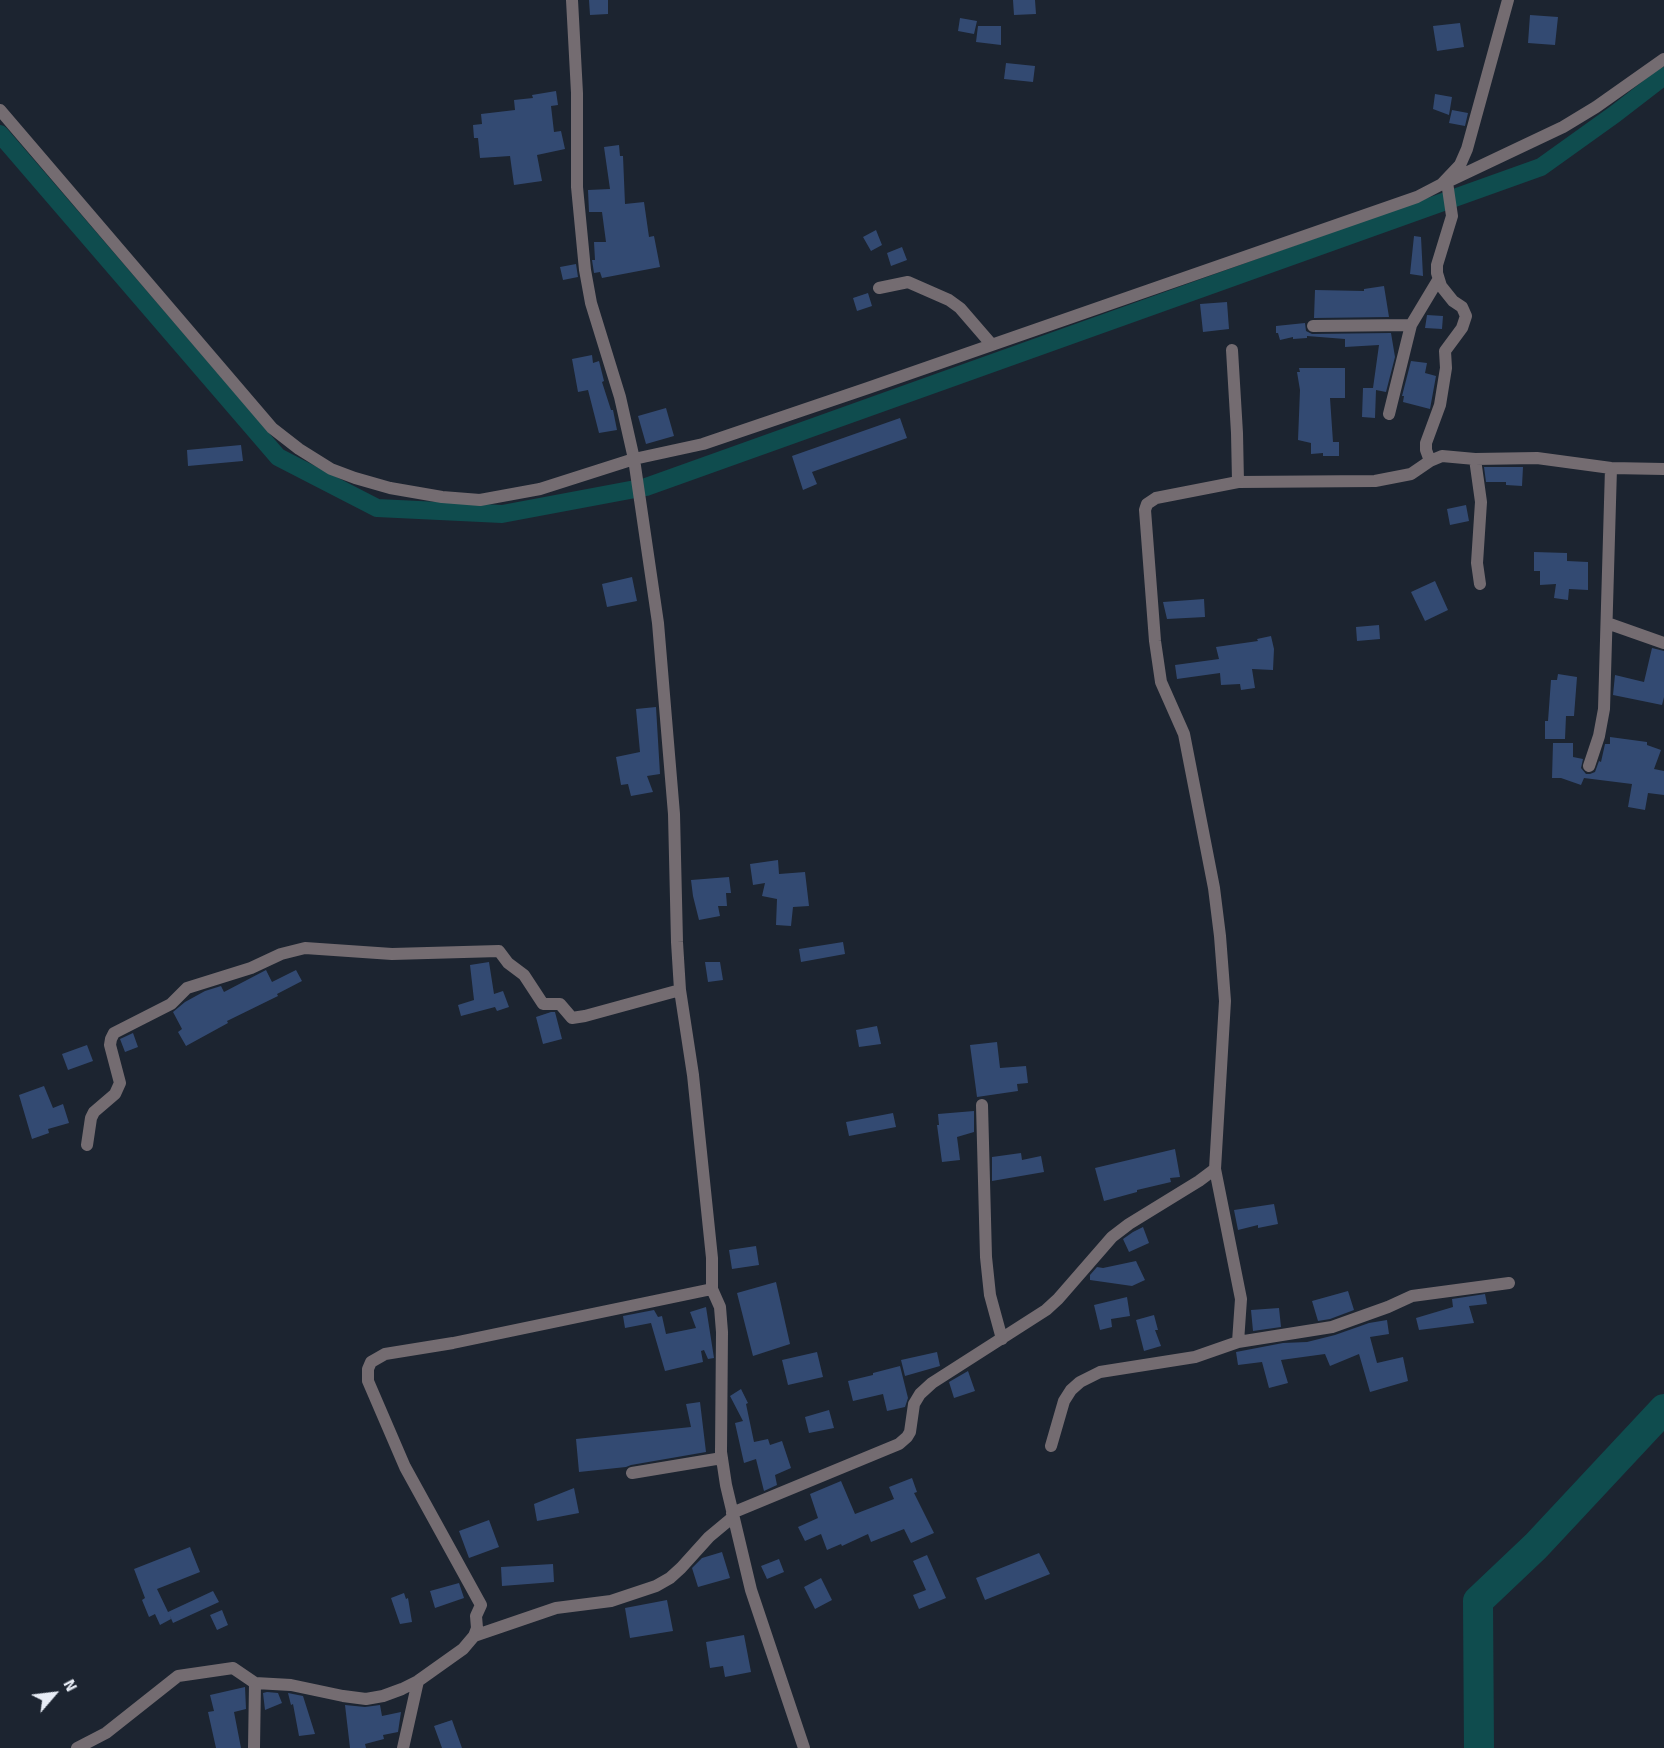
<!DOCTYPE html>
<html>
<head>
<meta charset="utf-8">
<style>
  body { margin:0 }
  #map { position:relative; width:1664px; height:1748px; overflow:hidden; background:#1c2430; font-family:Signika,sans-serif }
  canvas { display:block }
  .north { position:absolute; left:24px; top:1664px; width:60px; height:60px; -webkit-text-stroke:4px #1c2430; paint-order:stroke; rotate:62deg; font-size:16px; font-weight:700; line-height:24px; text-align:center; color:#e8edf6 }
  .north::after { content:''; display:block; margin:auto; width:21px; height:27px; background:#e8edf6; clip-path:polygon(50% 0,100% 100%,50% 72%,0 100%) }
</style>
</head>
<body>
<div id="map">
<canvas width="1664" height="1748"></canvas>
<div class="north">N</div>
</div>
<script>
const context = document.querySelector('canvas').getContext('2d');
context.lineJoin = 'round';
function poly(rows) {
  const path = new Path2D();
  for (const r of rows) {
    path.moveTo(r[0], r[1]);
    for (let i = 2; i < r.length; i += 2) path.lineTo(r[i], r[i + 1]);
  }
  return path;
}
function strokePath(path, color, width, dash) {
  context.strokeStyle = color;
  context.lineWidth = width;
  context.lineCap = dash ? 'butt' : 'round';
  context.setLineDash(dash || []);
  context.stroke(path);
}
function fill(path, color) {
  context.fillStyle = color;
  context.fill(path, 'evenodd');
}
strokePath(poly([
  [0,134,278,457,377,508,502,514,646,487,1541,167,1615,114,1664,76]
]), '#0f4c4e', 18);
strokePath(poly([
  [1479,1748,1478,1601,1536,1546,1664,1409]
]), '#0f4c4e', 30);
fill(poly([
  [589,0,608,0,608,14,590,15],
  [1013,0,1035,0,1036,14,1014,15],
  [1530,15,1558,17,1555,45,1528,43],
  [960,18,977,21,974,34,958,31],
  [1460,23,1464,47,1437,51,1433,26],
  [978,26,1001,26,1001,45,976,42],
  [1006,63,1035,66,1033,82,1004,79],
  [556,91,558,105,551,106,554,132,561,131,565,149,537,155,542,181,514,185,510,156,480,158,478,138,474,138,473,125,482,124,481,114,515,110,514,100,533,98,532,95],
  [1435,94,1452,97,1449,115,1433,109],
  [1452,110,1468,113,1465,126,1449,123],
  [619,145,620,156,623,156,625,204,644,202,649,237,654,236,660,267,602,278,600,272,594,273,592,260,595,260,594,242,606,242,602,212,589,212,588,190,610,189,604,147],
  [876,230,882,245,871,251,863,237],
  [1414,236,1421,237,1423,276,1410,274],
  [902,247,907,260,891,266,887,253],
  [576,264,578,277,563,280,560,267],
  [1384,286,1389,317,1314,318,1315,290,1364,291,1364,289],
  [868,293,872,306,857,311,853,298],
  [1227,302,1229,329,1203,332,1200,304],
  [1427,315,1443,316,1442,329,1425,328],
  [1305,323,1306,331,1312,334,1391,333,1395,357,1386,392,1376,390,1375,418,1362,417,1363,388,1373,388,1379,345,1345,347,1345,339,1307,336,1307,338,1293,339,1293,337,1280,340,1278,333,1276,333,1276,326],
  [592,355,593,363,599,361,604,381,602,382,611,410,613,410,617,430,599,433,588,390,578,392,572,359],
  [1411,361,1427,363,1425,373,1436,376,1430,409,1403,402,1404,396,1402,396],
  [1299,368,1345,368,1345,398,1330,398,1333,442,1339,442,1339,456,1323,456,1323,453,1311,454,1311,443,1298,440,1300,390,1297,372,1300,372],
  [666,408,674,436,646,444,638,416],
  [900,418,907,438,812,472,817,484,803,490,792,456],
  [241,445,243,461,188,466,187,450],
  [1484,467,1523,467,1522,486,1506,485,1506,482,1486,482],
  [1466,505,1469,521,1450,525,1447,509],
  [1534,552,1567,553,1567,561,1588,562,1588,590,1569,589,1568,600,1554,598,1556,584,1540,585,1540,571,1534,571],
  [632,577,637,601,607,607,602,584],
  [1435,581,1448,610,1425,621,1411,592],
  [1204,599,1205,617,1167,619,1163,602],
  [1379,625,1380,639,1357,641,1356,627],
  [1271,636,1274,649,1273,670,1252,669,1255,688,1241,690,1240,684,1221,685,1220,673,1177,679,1175,665,1219,659,1216,647,1258,641,1257,639],
  [1652,648,1664,651,1664,697,1662,705,1613,695,1615,675,1644,682],
  [1558,674,1577,677,1574,716,1566,716,1565,739,1545,739,1545,721,1548,721,1551,680,1557,680],
  [656,707,660,774,647,776,653,792,631,796,628,784,621,785,616,757,640,752,636,709],
  [1610,737,1647,742,1647,745,1661,750,1654,769,1664,771,1664,795,1648,793,1645,810,1628,807,1632,784,1584,778,1581,785,1561,778,1552,778,1553,743,1573,743,1573,757,1583,759,1581,768,1586,774,1590,774,1595,772,1599,761,1601,762,1605,744,1610,744],
  [778,860,779,874,805,872,809,906,793,907,791,926,776,925,777,899,762,896,765,883,753,885,750,864],
  [729,877,731,893,726,893,727,906,718,906,720,916,699,920,693,896,691,880],
  [843,942,845,954,801,962,799,949],
  [489,962,494,994,503,991,509,1007,497,1011,495,1007,461,1016,458,1005,474,1000,470,965],
  [705,962,720,962,723,980,708,982],
  [266,970,272,982,296,970,302,981,277,994,278,996,227,1021,228,1023,186,1046,178,1032,182,1029,173,1012,185,1002,205,991,221,986,224,992],
  [551,1012,555,1012,562,1039,543,1044,536,1017],
  [877,1026,881,1044,859,1047,856,1030],
  [133,1033,138,1047,125,1052,120,1039],
  [997,1042,1000,1068,1026,1066,1028,1083,1017,1084,1018,1091,977,1097,970,1045],
  [87,1045,93,1061,68,1070,62,1054],
  [44,1086,53,1108,63,1104,69,1123,48,1129,49,1133,32,1139,19,1095],
  [974,1111,974,1132,957,1137,960,1160,942,1162,937,1125,939,1125,938,1114],
  [893,1113,896,1127,849,1136,846,1122],
  [1175,1149,1180,1177,1170,1178,1171,1182,1137,1190,1137,1192,1104,1201,1095,1168],
  [1021,1153,1022,1160,1041,1156,1044,1172,992,1181,992,1157],
  [1274,1204,1278,1224,1258,1228,1258,1225,1238,1230,1234,1210],
  [1143,1227,1149,1243,1129,1252,1123,1239,1133,1232],
  [756,1246,759,1265,732,1269,729,1250],
  [1136,1261,1145,1280,1132,1286,1090,1280,1090,1275,1097,1267,1103,1268],
  [776,1282,790,1344,753,1356,737,1293],
  [1348,1291,1354,1310,1330,1319,1318,1321,1312,1301],
  [1485,1294,1487,1304,1469,1306,1474,1323,1419,1330,1416,1318,1453,1307,1452,1299],
  [1127,1297,1130,1316,1111,1319,1112,1327,1100,1330,1094,1305],
  [706,1307,714,1358,708,1359,704,1350,701,1351,703,1362,665,1371,651,1323,625,1328,623,1316,654,1310,658,1317,662,1316,666,1334,696,1328,690,1312],
  [1279,1308,1281,1327,1253,1331,1251,1310],
  [1154,1315,1158,1330,1155,1330,1161,1346,1144,1351,1136,1320],
  [1387,1320,1389,1334,1370,1337,1377,1363,1403,1357,1408,1381,1370,1392,1359,1354,1330,1366,1325,1354,1281,1360,1288,1383,1269,1388,1262,1362,1238,1365,1236,1352,1283,1343,1307,1342,1335,1335,1369,1323],
  [817,1352,823,1377,788,1385,782,1360],
  [937,1352,940,1366,905,1376,901,1360],
  [900,1366,908,1398,905,1407,887,1411,883,1394,853,1401,848,1381,873,1375,873,1373],
  [968,1371,975,1391,954,1398,949,1382],
  [741,1389,748,1403,746,1404,754,1442,768,1439,770,1445,782,1441,791,1468,775,1475,777,1485,764,1491,756,1459,744,1463,735,1423,743,1421,730,1396],
  [700,1402,706,1452,631,1465,626,1467,579,1472,576,1439,691,1427,686,1404],
  [829,1410,834,1428,809,1433,805,1417],
  [912,1478,917,1492,914,1493,934,1533,911,1543,904,1529,871,1542,868,1534,842,1546,841,1544,827,1550,821,1534,805,1541,798,1527,818,1518,810,1494,841,1481,855,1514,894,1499,889,1487],
  [574,1488,579,1513,537,1521,534,1504],
  [489,1520,499,1547,469,1558,459,1531],
  [190,1547,200,1572,157,1589,168,1612,213,1591,219,1602,173,1623,170,1616,171,1619,160,1625,155,1614,149,1617,142,1600,145,1598,134,1569],
  [722,1552,730,1578,698,1587,692,1568,702,1558],
  [1039,1553,1050,1574,985,1600,976,1578],
  [927,1555,946,1598,919,1609,913,1595,926,1590,913,1561],
  [779,1559,784,1572,767,1579,761,1566],
  [553,1564,554,1582,502,1586,501,1567],
  [821,1578,832,1600,815,1609,804,1587],
  [459,1583,464,1598,435,1608,430,1591],
  [404,1593,406,1599,408,1598,412,1622,400,1624,391,1598],
  [667,1600,673,1631,630,1638,625,1608],
  [222,1610,228,1625,217,1630,210,1615],
  [744,1635,751,1672,725,1677,723,1666,710,1668,706,1642],
  [245,1687,246,1709,234,1712,241,1748,216,1748,208,1712,214,1711,210,1695],
  [267,1692,278,1693,282,1703,265,1710,263,1693],
  [288,1693,303,1696,315,1734,299,1736,293,1704,291,1705],
  [345,1705,365,1707,380,1705,382,1716,401,1712,398,1732,383,1735,384,1739,365,1744,366,1748,350,1748],
  [452,1720,462,1748,442,1748,434,1726]
]), '#334a72');
strokePath(poly([
  [572,0,577,93,577,187,585,270,591,303,620,397,634,459,658,623,674,814,677,942,680,990,693,1075,712,1258,712,1289,720,1307,722,1332,721,1452,726,1485,751,1590,804,1748],
  [0,110,272,428,299,449,331,469,355,478,390,488,442,497,480,500,540,489,634,459,703,444,868,388,1417,197,1442,184,1460,165,1467,149,1508,0],
  [1449,181,1563,127,1596,107,1664,59],
  [1447,182,1452,216,1437,265,1437,273,1441,286,1453,301,1462,307,1466,316,1462,328,1445,351,1446,368,1440,405,1426,443,1426,450,1430,461,1442,456,1475,459,1537,458,1611,468,1664,469],
  [879,288,908,282,949,300,960,308,992,345],
  [1313,326,1411,325],
  [1232,350,1237,433,1238,482],
  [1389,414,1411,325,1438,280],
  [1475,459,1481,502,1477,563,1480,584],
  [1607,623,1664,643],
  [1589,766,1599,736,1604,709,1611,468],
  [982,1105,986,1257,990,1295,1002,1339],
  [87,1145,91,1118,94,1112,115,1094,120,1083,110,1045,111,1039,114,1033,171,1004,187,988,251,968,281,954,305,948,392,954,499,951,508,963,524,975,543,1004,560,1004,572,1018,585,1016,680,990],
  [1215,1169,1241,1299,1238,1342],
  [1051,1446,1064,1401,1071,1390,1080,1382,1100,1372,1195,1357,1238,1342,1332,1327,1388,1307,1412,1296,1509,1283],
  [632,1473,722,1458],
  [732,1513,899,1444,907,1437,910,1432,914,1404,920,1394,932,1383,1046,1310,1058,1299,1112,1237,1129,1224,1199,1181,1215,1169,1225,1001,1220,936,1214,888,1184,734,1161,682,1155,641,1145,510,1147,504,1156,498,1238,482,1375,481,1411,474,1430,461],
  [474,1636,556,1608,611,1601,656,1586,670,1578,681,1568,709,1537,733,1517],
  [77,1748,106,1733,178,1676,233,1668,255,1683,291,1685,343,1696,366,1699,383,1696,402,1689,418,1681,463,1649,474,1636,477,1628,476,1616,481,1605,405,1467,368,1381,368,1369,371,1362,385,1354,453,1343,712,1289],
  [254,1748,255,1683],
  [403,1748,418,1681]
]), '#746c71', 12);
</script>
</body>
</html>
